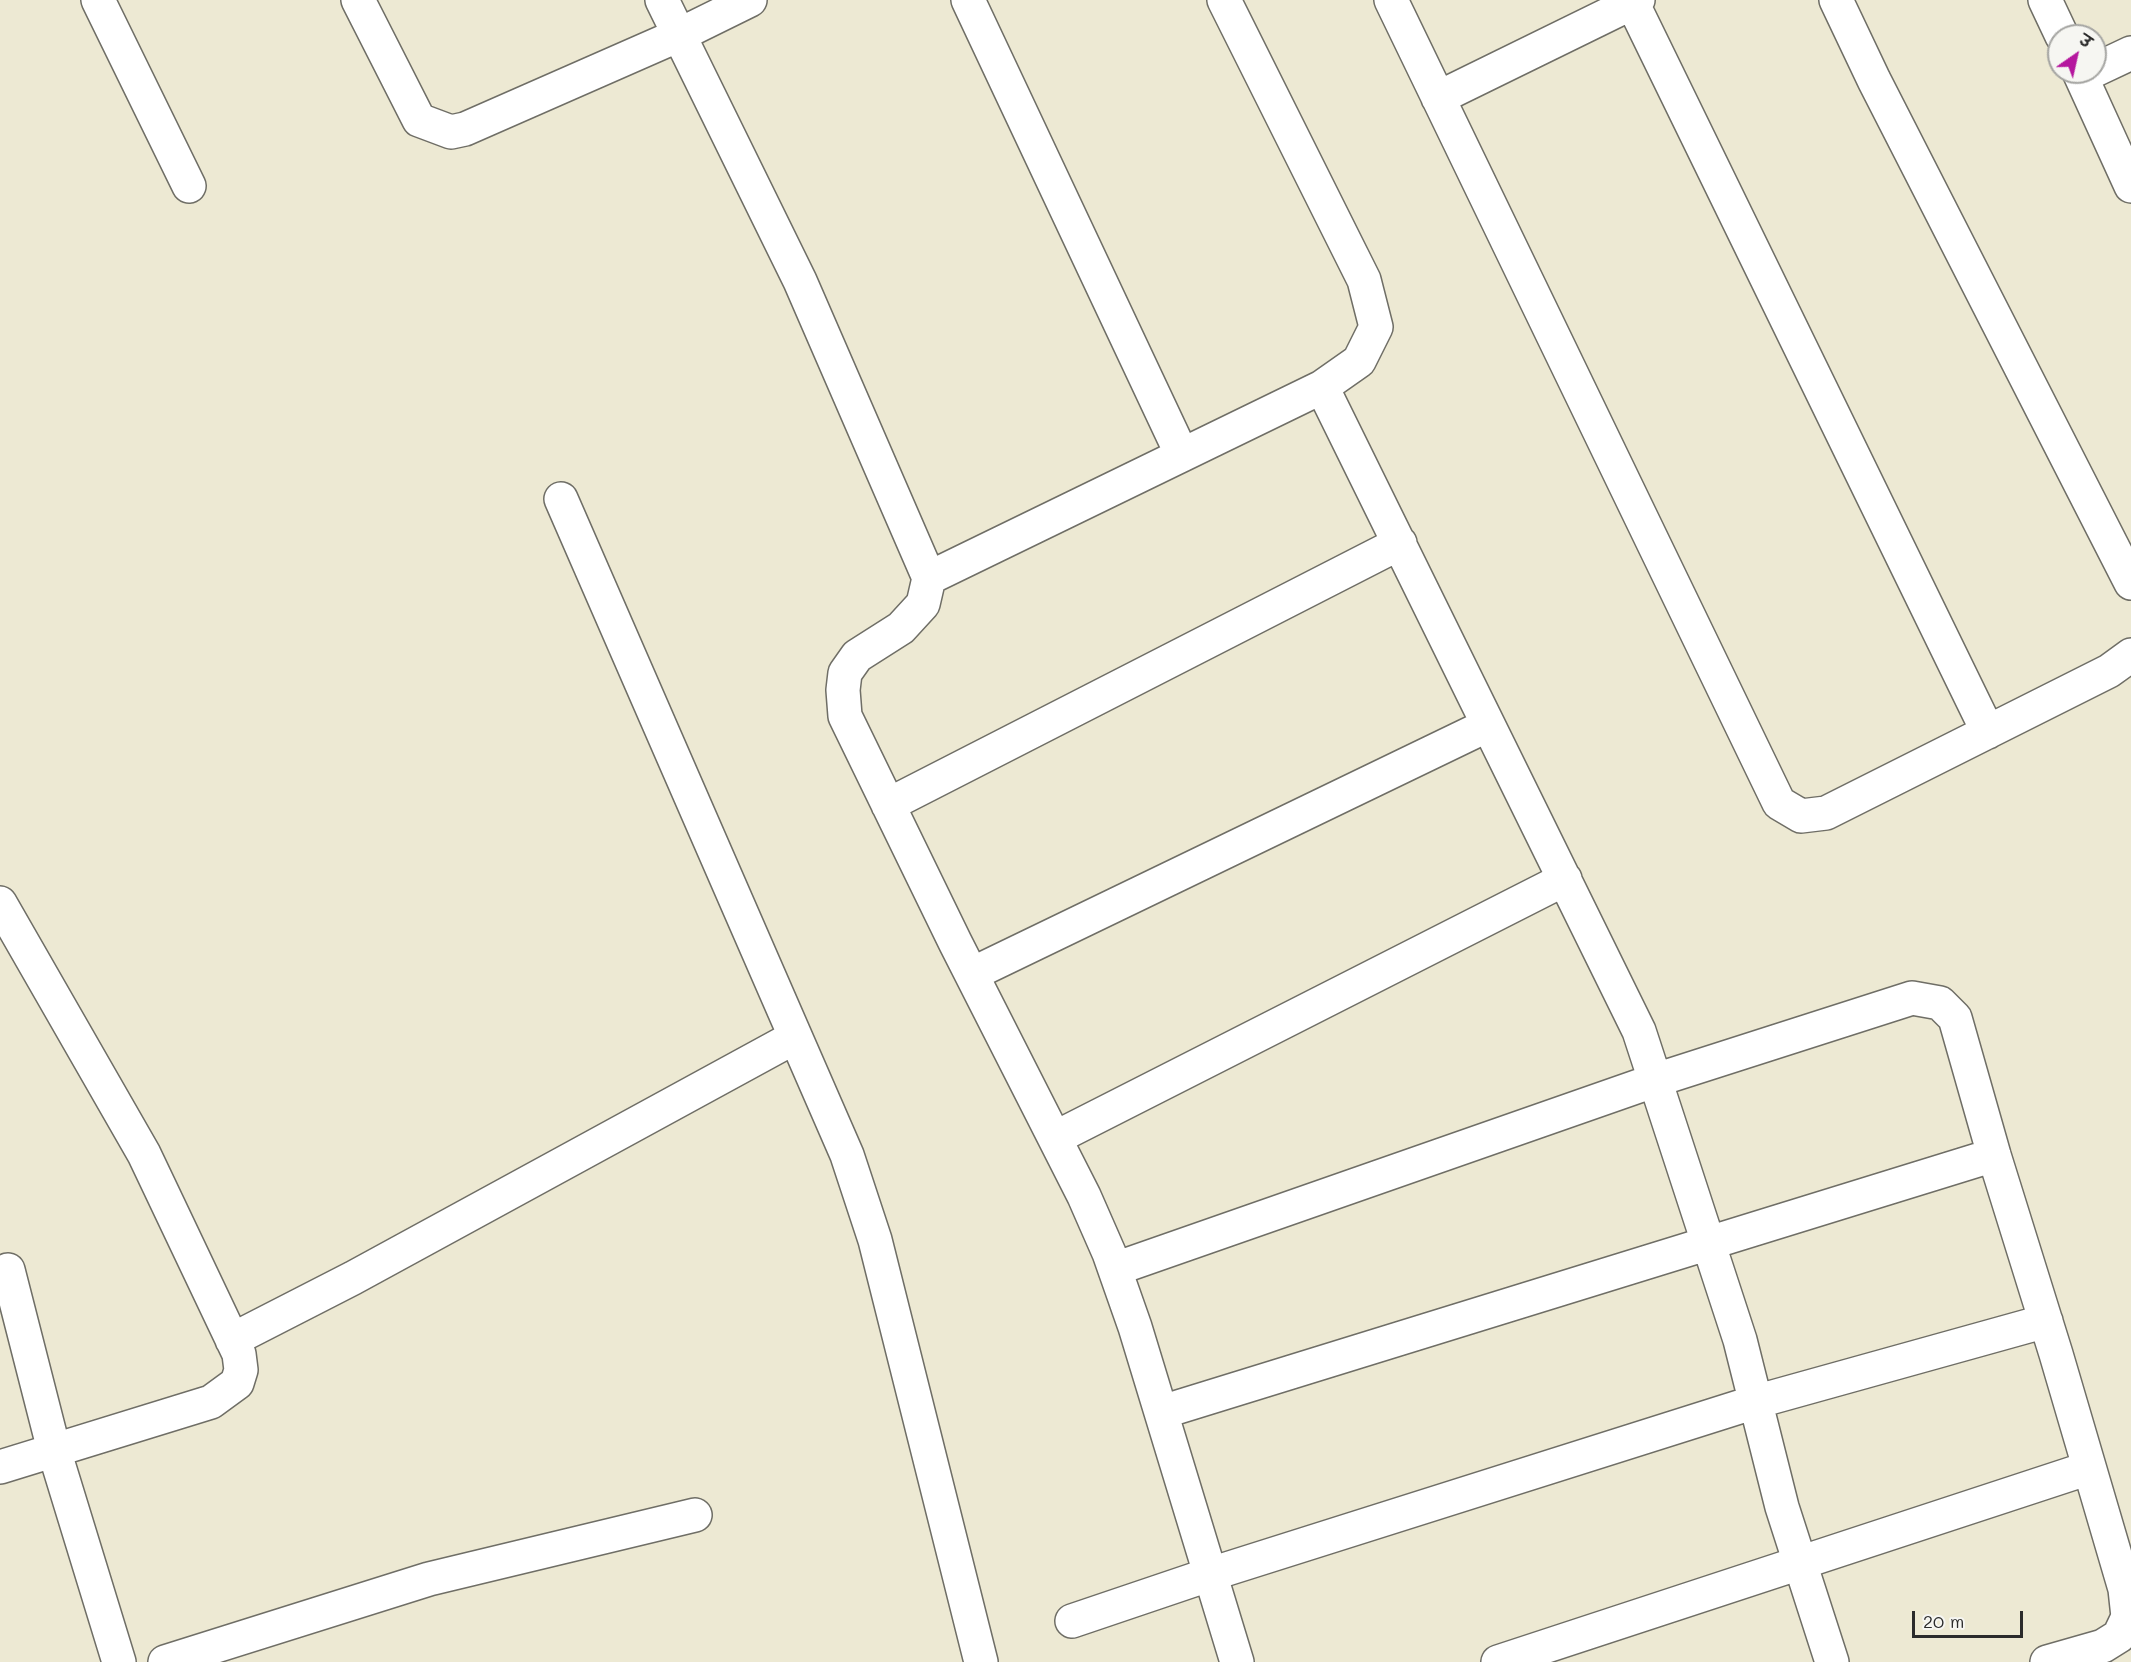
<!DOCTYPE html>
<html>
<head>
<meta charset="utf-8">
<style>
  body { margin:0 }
  #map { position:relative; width:2131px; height:1662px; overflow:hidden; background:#ede9d3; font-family:Mali,"Playpen Sans Deva",sans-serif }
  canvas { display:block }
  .north { position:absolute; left:2047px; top:24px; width:60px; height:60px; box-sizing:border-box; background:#f6f6f2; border:2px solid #a5a5a2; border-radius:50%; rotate:34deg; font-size:16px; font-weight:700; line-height:24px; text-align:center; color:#2b2b2b }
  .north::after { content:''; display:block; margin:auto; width:21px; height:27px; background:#b5179e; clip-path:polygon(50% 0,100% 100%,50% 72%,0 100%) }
  .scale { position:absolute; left:1912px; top:1611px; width:111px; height:27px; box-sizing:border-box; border:3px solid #2b2b2b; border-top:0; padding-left:8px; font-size:18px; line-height:21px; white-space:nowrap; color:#2b2b2b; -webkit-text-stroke:4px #f6f6f2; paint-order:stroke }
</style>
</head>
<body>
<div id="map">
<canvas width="2131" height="1662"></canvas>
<div class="north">उ</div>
<div class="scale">20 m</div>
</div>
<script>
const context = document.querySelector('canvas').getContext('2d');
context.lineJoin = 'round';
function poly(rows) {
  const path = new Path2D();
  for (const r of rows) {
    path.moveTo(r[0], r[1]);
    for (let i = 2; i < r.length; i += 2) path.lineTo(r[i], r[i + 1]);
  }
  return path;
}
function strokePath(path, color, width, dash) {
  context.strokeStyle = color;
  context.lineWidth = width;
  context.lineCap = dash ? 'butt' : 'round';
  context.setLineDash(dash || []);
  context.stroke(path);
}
const minor = poly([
  [98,0,189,186],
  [358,0,419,120,451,132,465,129,679,35,750,0],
  [662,0,800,281,929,578,923,604,901,628,857,656,845,673,843,690,845,716,955,942,1084,1196,1109,1253,1135,1327,1237,1662],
  [968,0,1182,455],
  [1391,0,1779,803,1801,816,1826,813,2109,671,2131,655],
  [1631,0,1988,732],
  [1836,0,1874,80,2131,583],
  [2045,0,2062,36],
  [2095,70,2131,53],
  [2079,72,2131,186],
  [1438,98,1638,0],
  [1322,387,1639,1031,1740,1340,1782,1507,1832,1662],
  [561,499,847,1155,875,1240,981,1662],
  [929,578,1322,387,1359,361,1376,327,1364,280,1224,0],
  [888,805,1400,543],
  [0,903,144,1154,239,1354,241,1370,237,1383,211,1402,0,1467],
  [972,974,1488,725],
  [1055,1138,1565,879],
  [1115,1269,1656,1080,1912,998,1940,1003,1955,1018,1994,1155,2056,1354,2125,1589,2128,1617,2119,1636,2103,1646,2047,1662],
  [8,1270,54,1450,119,1662],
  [232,1340,353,1278,795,1037],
  [1162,1412,1994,1155],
  [1072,1621,1211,1574,1755,1402,2046,1321],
  [165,1662,429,1579,695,1515],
  [1498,1662,2089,1468]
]);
strokePath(minor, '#6f6e66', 36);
strokePath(minor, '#fff', 33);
</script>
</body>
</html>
